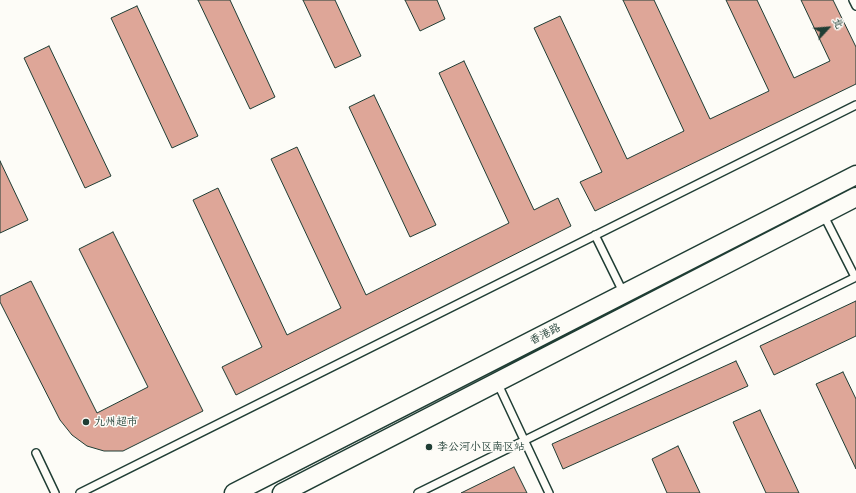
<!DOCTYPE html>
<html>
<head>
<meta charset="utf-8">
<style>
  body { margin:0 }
  #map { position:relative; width:856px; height:493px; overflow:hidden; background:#fdfcf7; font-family:Mali,"LXGW WenKai TC",sans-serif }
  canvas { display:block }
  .north { position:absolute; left:808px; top:8px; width:40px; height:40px; -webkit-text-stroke:3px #fdfcf7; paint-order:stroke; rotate:64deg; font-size:11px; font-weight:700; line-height:16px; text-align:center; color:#1f3d34 }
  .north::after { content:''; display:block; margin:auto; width:14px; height:18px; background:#1f3d34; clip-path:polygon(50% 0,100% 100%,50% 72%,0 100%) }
</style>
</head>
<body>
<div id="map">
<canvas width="856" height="493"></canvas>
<div class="north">北</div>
</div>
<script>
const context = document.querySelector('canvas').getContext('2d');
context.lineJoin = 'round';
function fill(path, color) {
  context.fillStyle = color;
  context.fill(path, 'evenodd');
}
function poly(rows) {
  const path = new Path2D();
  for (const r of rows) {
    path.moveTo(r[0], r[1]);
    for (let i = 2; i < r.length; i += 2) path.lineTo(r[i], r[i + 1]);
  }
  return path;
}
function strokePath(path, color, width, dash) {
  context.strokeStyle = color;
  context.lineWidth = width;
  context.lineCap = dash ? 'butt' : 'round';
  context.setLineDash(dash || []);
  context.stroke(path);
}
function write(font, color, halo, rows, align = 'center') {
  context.font = font + ' Mali,"LXGW WenKai TC",sans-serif';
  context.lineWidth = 3;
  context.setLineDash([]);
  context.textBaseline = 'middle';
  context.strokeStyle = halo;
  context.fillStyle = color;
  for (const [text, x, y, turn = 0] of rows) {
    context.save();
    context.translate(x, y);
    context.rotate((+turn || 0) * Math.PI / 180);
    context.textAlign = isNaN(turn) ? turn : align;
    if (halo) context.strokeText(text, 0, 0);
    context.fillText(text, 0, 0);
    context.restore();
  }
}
const building = poly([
  [198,0,230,0,275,97,250,109,198,0],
  [303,0,335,0,361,56,335,68,303,0],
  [405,0,437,0,445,19,420,31,405,0],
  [623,0,654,0,710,119,769,91,726,0,757,0,794,78,830,61,801,0,833,0,856,47,856,84,595,211,580,182,602,172,534,28,560,16,627,159,684,131,623,0],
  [137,6,198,136,172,148,111,18,137,6],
  [49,46,111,176,85,188,24,58,49,46],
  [464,61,534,210,558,198,571,226,236,395,222,367,262,347,193,200,218,188,287,335,341,308,271,159,297,147,366,295,509,223,439,73,464,61],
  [374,95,436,225,410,237,349,107,374,95],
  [0,161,28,220,0,233,0,161],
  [113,232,203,411,123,451,104,451,87,446,72,435,60,420,0,302,0,296,31,281,97,413,148,387,79,249,113,232],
  [856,301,856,336,774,375,760,346,856,301],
  [736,361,748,386,563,469,552,444,736,361],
  [843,372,856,399,856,469,816,384,843,372],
  [760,410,799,493,766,493,733,422,760,410],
  [678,446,700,493,667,493,652,459,678,446],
  [514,467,527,493,461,493,514,467]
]);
fill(building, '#dea698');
strokePath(building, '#1f3d34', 1);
const service = poly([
  [853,0,856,6],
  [823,214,855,277],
  [595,235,624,294],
  [497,382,549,493],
  [36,453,55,493],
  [80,493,856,105],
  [418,493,856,277]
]);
const secondary = poly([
  [234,493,856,175],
  [282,493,856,197]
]);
strokePath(service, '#1f3d34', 10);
strokePath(secondary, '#1f3d34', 21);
strokePath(service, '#fdfcf7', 7);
strokePath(secondary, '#fdfcf7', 18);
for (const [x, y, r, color] of [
  [86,422,4,"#1f3d34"],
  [429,447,4,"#1f3d34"]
]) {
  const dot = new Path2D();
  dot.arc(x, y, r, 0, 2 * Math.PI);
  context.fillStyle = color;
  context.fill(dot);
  strokePath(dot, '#fdfcf7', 1.5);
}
write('11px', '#1f3d34', '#fdfcf7', [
  ["香港路",545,334,-27]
]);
write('11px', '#1f3d34', '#fdfcf7', [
  ["九州超市",94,422],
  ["李公河小区南区站",437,447]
], 'left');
</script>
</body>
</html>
